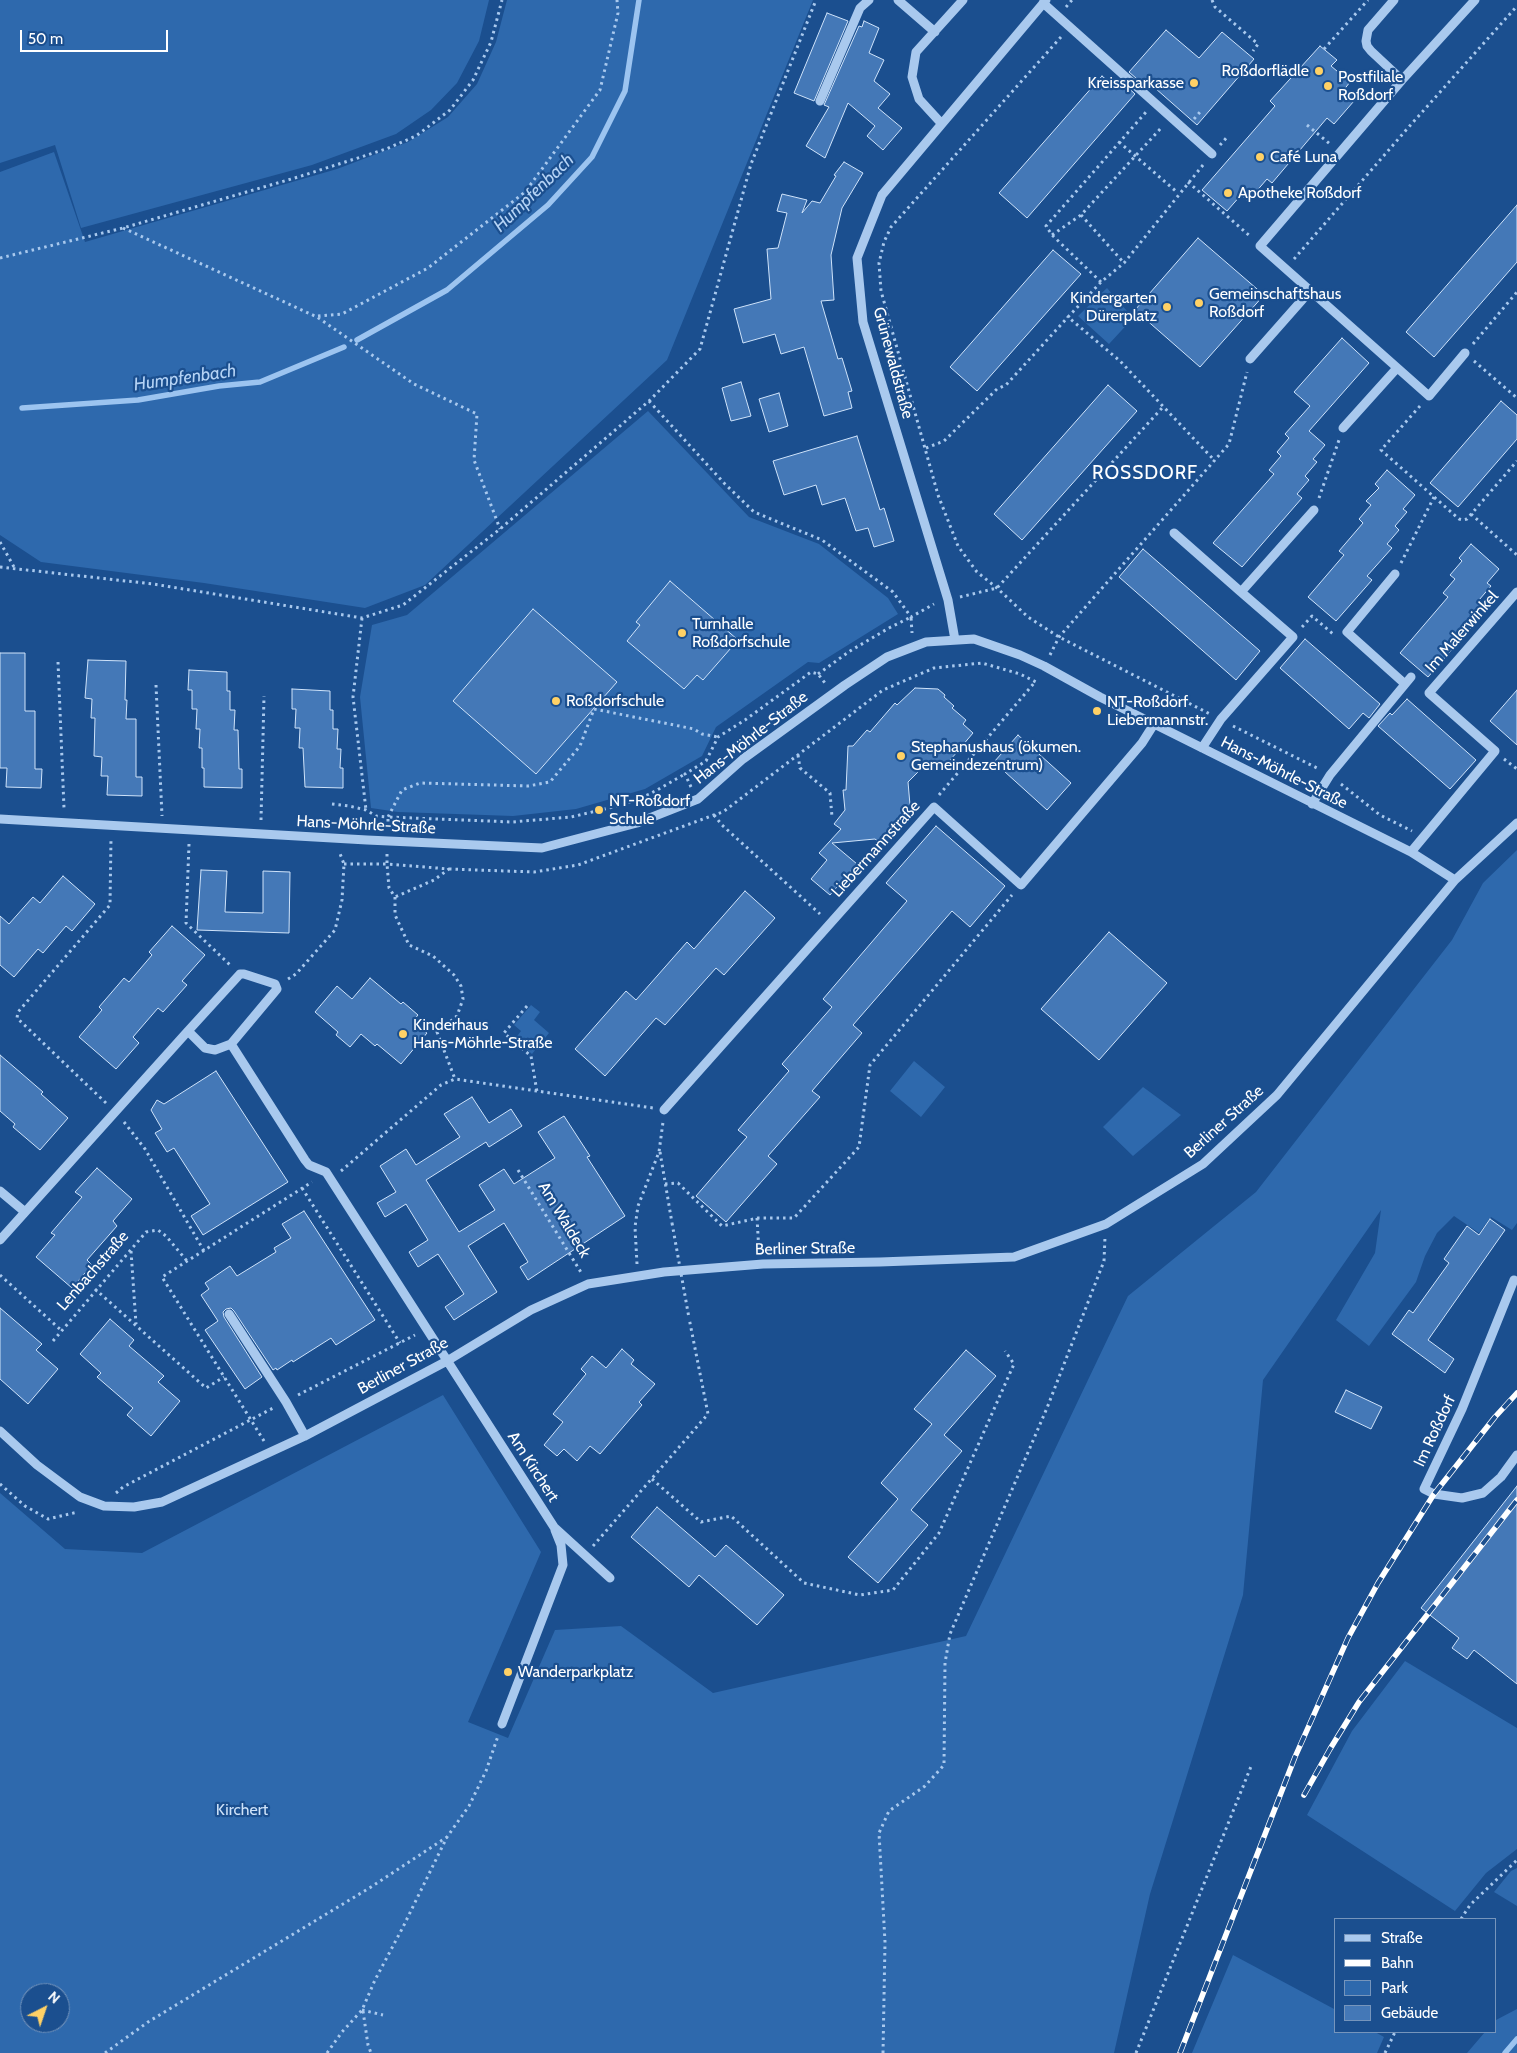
<!DOCTYPE html>
<html>
<head>
<meta charset="utf-8">
<style>
  body { margin:0 }
  #map { position:relative; width:1517px; height:2053px; overflow:hidden; background:#1b4f8f; font-family:Cabin,sans-serif }
  canvas { display:block }
  .legend { position:absolute; left:1334px; top:1918px; width:162px; height:115px; box-sizing:border-box; background:#1b4f8f; border:1px solid #7695bc; margin:0; padding:6px 9px; list-style:none; font-size:15px; color:#fff }
  .legend li { display:flex; align-items:center; gap:10px; height:25px }
  .legend b { width:25px; border:1px solid #7695bc }
  .north { position:absolute; left:20px; top:1983px; width:50px; height:50px; box-sizing:border-box; background:#1b4f8f; border:1px solid #7695bc; border-radius:50%; rotate:41deg; font-size:14px; font-weight:700; line-height:20px; text-align:center; color:#fff }
  .north::after { content:''; display:block; margin:auto; width:18px; height:22px; background:#ffd166; clip-path:polygon(50% 0,100% 100%,50% 72%,0 100%) }
  .scale { position:absolute; left:20px; top:30px; width:148px; height:22px; box-sizing:border-box; border:2px solid #fff; border-top:0; padding-left:6px; font-size:15px; line-height:18px; white-space:nowrap; color:#fff; -webkit-text-stroke:4px #1b4f8f; paint-order:stroke }
</style>
</head>
<body>
<div id="map">
<canvas width="1517" height="2053"></canvas>
<ul class="legend">
<li><b style="height:6px;background:#a9c9ee"></b>Straße</li>
<li><b style="height:6px;background:#fff"></b>Bahn</li>
<li><b style="height:14px;background:#2e69ad"></b>Park</li>
<li><b style="height:14px;background:#4478b7"></b>Gebäude</li>
</ul>
<div class="north">N</div>
<div class="scale">50 m</div>
</div>
<script>
const context = document.querySelector('canvas').getContext('2d');
context.lineJoin = 'round';
function fill(path, color) {
  context.fillStyle = color;
  context.fill(path, 'evenodd');
}
function poly(rows) {
  const path = new Path2D();
  for (const r of rows) {
    path.moveTo(r[0], r[1]);
    for (let i = 2; i < r.length; i += 2) path.lineTo(r[i], r[i + 1]);
  }
  return path;
}
function strokePath(path, color, width, dash) {
  context.strokeStyle = color;
  context.lineWidth = width;
  context.lineCap = dash ? 'butt' : 'round';
  context.setLineDash(dash || []);
  context.stroke(path);
}
function write(font, color, halo, rows, align = 'center') {
  context.font = font + ' Cabin,sans-serif';
  context.lineWidth = 4.5;
  context.setLineDash([]);
  context.textBaseline = 'middle';
  context.strokeStyle = halo;
  context.fillStyle = color;
  for (const [text, x, y, turn = 0] of rows) {
    context.save();
    context.translate(x, y);
    context.rotate((+turn || 0) * Math.PI / 180);
    context.textAlign = isNaN(turn) ? turn : align;
    if (halo) context.strokeText(text, 0, 0);
    context.fillText(text, 0, 0);
    context.restore();
  }
}
fill(poly([
  [0,0,489,0,479,41,457,83,431,110,396,134,312,165,81,228,55,145,0,163],
  [507,0,813,0,667,360,425,585,365,608,204,583,41,562,0,535,0,172,54,152,85,242,337,169,408,142,448,117,477,84,496,42],
  [1107,288,1133,318,1109,344,1078,316],
  [648,411,749,517,819,544,888,598,898,614,819,663,808,662,716,727,702,756,645,789,576,809,513,816,398,812,371,808,360,697,372,625,407,615],
  [1517,850,1517,1223,1512,1230,1491,1217,1479,1233,1454,1216,1437,1233,1425,1256,1416,1282,1369,1346,1336,1320,1375,1253,1381,1210,1263,1380,1243,1595,1150,1894,1114,2053,0,2053,0,1493,65,1549,142,1553,443,1395,541,1552,468,1722,508,1738,555,1630,621,1626,713,1693,966,1636,1128,1296,1256,1192,1452,940,1483,883],
  [30,1993,60,1993,60,2023,30,2023],
  [531,1005,540,1012,534,1020,549,1033,532,1054,515,1039,521,1031,514,1025],
  [914,1061,945,1087,921,1117,890,1091],
  [1143,1087,1181,1115,1133,1156,1103,1127],
  [1405,1661,1517,1728,1517,1849,1486,1873,1455,1911,1307,1815,1352,1731],
  [1517,1868,1517,1906,1494,1892,1511,1871],
  [1233,1955,1336,2010,1336,2032,1375,2032,1384,2037,1377,2053,1192,2053],
  [1517,2009,1517,2053,1467,2053,1485,2032,1496,2032,1496,2020]
]), '#2e69ad');
strokePath(poly([
  [357,340,447,290,548,205,592,157,625,91,639,0],
  [22,408,138,400,219,386,260,382,344,347],
  [1505,2053,1517,2039]
]), '#9cc4f0', 5.5);
const building = poly([
  [827,13,848,21,814,101,794,93,827,13],
  [864,21,879,28,869,53,884,60,874,81,890,94,878,108,902,128,883,150,867,136,875,126,848,103,825,158,806,146,829,107,824,105,859,26,862,27,864,21],
  [1166,30,1199,58,1222,32,1254,59,1197,125,1147,81,1144,85,1129,72,1166,30],
  [1320,46,1337,60,1331,66,1350,82,1343,91,1354,101,1334,124,1327,118,1272,183,1267,179,1248,201,1241,195,1227,211,1202,190,1275,106,1270,101,1320,46],
  [1102,76,1116,88,1121,81,1135,94,1027,218,999,193,1102,76],
  [844,162,863,173,842,208,831,255,834,300,821,301,838,359,842,358,852,391,848,392,852,408,824,416,804,347,781,354,775,334,743,343,734,309,771,299,767,249,778,248,787,213,777,211,782,194,807,200,802,213,812,201,820,203,836,176,834,175,844,162],
  [1517,205,1517,262,1434,357,1406,332,1517,205],
  [1198,238,1264,295,1200,367,1135,310,1198,238],
  [1053,250,1081,274,977,391,950,367,1053,250],
  [1342,338,1369,363,1309,431,1325,445,1313,459,1317,462,1305,476,1309,480,1297,494,1302,498,1242,567,1213,543,1274,474,1269,470,1281,456,1277,452,1289,438,1285,434,1310,406,1294,392,1342,338],
  [741,382,751,416,731,421,722,388,741,382],
  [1108,385,1137,411,1022,540,994,514,1108,385],
  [779,393,788,426,769,432,759,399,779,393],
  [1501,401,1517,415,1517,439,1458,507,1430,483,1501,401],
  [857,436,880,510,884,508,894,541,874,547,868,528,856,531,845,498,822,505,816,485,784,495,773,461,857,436],
  [1387,470,1415,495,1403,509,1407,512,1395,526,1399,530,1387,544,1392,548,1367,576,1372,580,1336,621,1308,597,1344,555,1339,551,1363,523,1359,519,1371,505,1366,501,1379,488,1375,484,1387,470],
  [1471,544,1499,569,1487,583,1491,586,1479,600,1483,604,1471,617,1476,622,1428,677,1400,653,1448,597,1443,593,1455,579,1450,575,1462,561,1459,558,1471,544],
  [1143,549,1260,651,1236,680,1119,577,1143,549],
  [670,581,738,640,703,680,697,675,684,689,627,641,640,625,636,622,670,581],
  [533,609,617,682,536,774,453,701,533,609],
  [1305,639,1380,704,1369,718,1363,713,1349,729,1280,668,1305,639],
  [0,653,25,653,25,711,35,711,35,769,42,769,41,788,6,787,7,768,0,768,0,653],
  [88,660,126,661,125,700,127,700,126,719,136,719,136,777,142,777,142,796,107,795,108,776,101,776,102,757,94,756,95,718,91,718,92,699,85,698,88,660],
  [189,670,227,672,227,691,230,691,230,710,235,710,234,730,238,730,239,769,242,769,242,788,204,787,204,768,202,768,202,748,199,748,200,729,196,729,197,709,192,709,192,690,188,690,189,670],
  [915,688,938,689,945,695,944,697,954,706,952,708,966,720,963,724,973,733,946,765,924,766,908,782,910,805,913,808,897,829,893,827,879,842,875,839,832,843,857,864,830,895,811,879,827,860,819,853,841,829,834,824,845,810,843,790,846,790,848,746,853,746,867,730,870,732,895,703,897,705,915,688],
  [292,689,330,691,330,710,333,710,333,729,338,729,337,749,341,749,340,768,343,768,343,788,305,787,303,748,299,748,300,728,295,728,296,709,292,709,292,689],
  [1517,690,1517,745,1490,721,1517,690],
  [1407,699,1476,760,1450,789,1378,726,1390,713,1392,715,1407,699],
  [1018,735,1071,783,1047,810,994,762,1018,735],
  [936,826,1005,886,970,927,952,911,853,1025,862,1033,812,1091,820,1097,768,1156,777,1164,726,1222,696,1196,747,1137,738,1130,789,1071,782,1064,832,1007,823,999,907,901,886,883,936,826],
  [201,870,227,871,225,912,263,913,263,871,290,872,289,933,197,930,201,870],
  [63,876,95,904,72,931,66,926,43,953,38,949,14,977,0,965,0,916,9,924,33,897,40,903,63,876],
  [745,891,775,918,724,975,716,968,665,1025,656,1018,605,1076,575,1049,626,991,636,1000,687,942,694,949,745,891],
  [172,926,205,955,182,981,187,985,163,1012,158,1008,133,1037,139,1043,116,1069,79,1037,102,1010,99,1007,124,978,129,982,152,955,149,952,172,926],
  [1109,932,1167,983,1099,1060,1041,1009,1109,932],
  [370,978,401,1004,403,1002,418,1015,413,1021,427,1033,401,1064,377,1044,375,1046,361,1034,350,1047,336,1035,338,1032,315,1012,337,986,352,999,370,978],
  [0,1055,43,1092,41,1094,68,1118,40,1150,13,1127,15,1124,0,1111,0,1055],
  [216,1071,288,1182,203,1235,191,1216,210,1204,174,1148,167,1152,155,1133,162,1129,151,1110,157,1100,164,1104,216,1071],
  [472,1097,489,1123,511,1109,522,1126,489,1147,486,1142,426,1180,459,1232,495,1210,479,1185,504,1169,514,1184,555,1158,538,1132,564,1116,590,1156,587,1157,625,1216,528,1280,520,1267,528,1262,504,1223,468,1246,497,1292,454,1320,445,1307,464,1294,438,1254,418,1267,409,1252,428,1240,406,1204,385,1217,377,1203,396,1192,380,1166,406,1149,416,1165,460,1137,444,1114,472,1097],
  [97,1168,132,1199,113,1221,117,1226,87,1260,92,1265,72,1288,36,1257,55,1235,51,1233,82,1197,75,1192,97,1168],
  [304,1211,375,1320,336,1345,331,1338,293,1362,292,1360,277,1370,276,1368,273,1370,234,1311,231,1308,226,1309,223,1312,224,1317,262,1377,245,1389,205,1330,218,1321,201,1295,209,1289,205,1283,230,1266,237,1276,276,1252,274,1248,291,1238,282,1224,304,1211],
  [1490,1219,1505,1230,1428,1340,1454,1359,1445,1373,1392,1334,1409,1310,1413,1313,1449,1263,1444,1259,1467,1226,1479,1235,1490,1219],
  [0,1308,42,1344,36,1350,58,1369,28,1404,0,1379,0,1308],
  [110,1319,134,1340,129,1346,164,1376,158,1382,180,1401,151,1436,127,1415,133,1408,97,1377,101,1373,80,1354,110,1319],
  [622,1349,634,1360,631,1364,655,1384,639,1402,642,1405,600,1454,590,1446,577,1461,564,1449,557,1456,544,1445,563,1422,553,1414,586,1374,581,1369,592,1356,606,1368,622,1349],
  [966,1350,996,1376,944,1435,962,1451,911,1510,928,1525,878,1583,848,1557,898,1499,881,1483,932,1424,914,1409,966,1350],
  [1346,1390,1382,1407,1371,1429,1335,1412,1346,1390],
  [1517,1486,1517,1684,1474,1650,1467,1659,1452,1648,1459,1638,1421,1608,1517,1486],
  [657,1507,715,1557,726,1545,784,1595,757,1625,699,1575,689,1587,631,1537,657,1507]
]);
fill(building, '#4478b7');
strokePath(building, '#cfe3fa', 1);
strokePath(poly([
  [1212,0,1215,7,1258,44,1253,51],
  [1066,7,1072,0],
  [1061,37,891,227,884,242,879,263,881,291,938,495,958,546,977,572,997,588,1028,617,1059,637,1210,714],
  [1324,49,1368,0],
  [1194,119,1200,112],
  [1307,125,1330,144],
  [1119,142,1178,193],
  [1220,145,1228,136],
  [1203,165,1124,263,1101,282,1068,317,1120,361,1215,461],
  [1188,182,1251,237],
  [1081,215,1124,263],
  [123,228,317,317,414,384,477,414,474,460,500,529],
  [1052,235,1081,215,1162,127],
  [0,258,123,228,298,177,386,149,416,136,450,110,473,80,491,42,502,0],
  [1294,259,1407,129,1517,6],
  [1101,282,1052,235,1046,226,1146,112],
  [318,316,342,314,428,268,525,192,600,90,618,13,617,0],
  [1473,344,1517,292],
  [1474,361,1517,398],
  [649,401,724,483,754,512,822,540,893,592,911,617,934,604],
  [1420,406,1381,450,1459,519,1463,520,1467,519,1517,461],
  [926,448,944,441,997,389,1006,385,1068,317],
  [1319,498,1339,440],
  [1471,514,1517,555],
  [0,542,14,567],
  [1401,563,1434,497],
  [0,567,153,584,362,618,403,605,500,529,649,401,700,349,751,164,816,0],
  [960,597,997,588,1163,407],
  [362,618,353,697,366,810],
  [1302,627,1312,616,1333,634],
  [1050,655,1059,637,1229,444,1247,372],
  [58,662,64,808],
  [818,674,850,651,889,628,911,617,912,633],
  [156,685,162,816],
  [1233,726,1319,769],
  [798,755,800,768,830,793,832,817],
  [1504,759,1517,769],
  [1341,784,1380,815,1412,831],
  [691,787,685,774,706,761,718,737,745,720,811,672,818,674,825,683],
  [939,795,1035,682],
  [332,804,349,806,366,810,376,816,388,817,402,790,420,783,528,786,550,782,580,746,594,709,694,729,702,734,718,737],
  [714,815,722,825,820,914],
  [261,820,264,696],
  [388,828,388,817,512,822,571,817,622,805,650,794,685,774],
  [189,844,186,923,230,965],
  [387,854,387,864,449,869,434,880,395,897],
  [344,864,387,864,389,888,395,897,395,915,409,945,433,956,454,975,461,986,463,999,457,1016,437,1032,455,1079],
  [449,869,534,872,578,865,714,815,723,812,883,690,934,668,982,663,1020,674,1036,682],
  [288,979,296,974,335,930,342,900,344,864,339,851],
  [527,1006,504,1033,531,1056,537,1092],
  [106,1103,17,1018,18,1012,110,905,111,838],
  [124,1122,145,1149,204,1251],
  [660,1152,672,1223],
  [518,1170,582,1274],
  [341,1171,441,1085,455,1079,653,1108],
  [665,1184,678,1183,722,1226,758,1218,794,1218,859,1147,870,1065,1012,895],
  [302,1188,400,1343],
  [757,1218,759,1252],
  [131,1251,136,1324],
  [637,1264,635,1227,638,1206,659,1152,663,1122],
  [0,1275,62,1331],
  [95,1289,206,1388,224,1377],
  [53,1341,146,1232,158,1230,166,1236,187,1261],
  [298,1395,415,1335],
  [264,1441,162,1277,312,1182],
  [652,1479,701,1522,731,1516,804,1583,860,1595,893,1590,939,1533,1014,1364,1005,1351],
  [0,1484,25,1506,48,1519,78,1512],
  [116,1493,123,1487,275,1407],
  [593,1546,708,1414,689,1318],
  [1461,1919,1470,1905,1517,1860],
  [362,2010,383,2015],
  [363,2011,368,2045,371,2053],
  [105,2053,148,2022,371,1887,447,1837],
  [327,2053,342,2032,362,2010,375,1980,403,1927,447,1837,469,1806,486,1771,498,1736],
  [883,2053,885,1942,879,1833,889,1811,925,1786,944,1765,945,1663,950,1634,1047,1408,1104,1261,1105,1237],
  [1136,2053,1252,1764],
  [1385,2053,1395,2032]
]), '#a9c9ee', 3, [2.5, 4]);
strokePath(poly([
  [898,0,935,32],
  [1394,0,1368,30,1366,41,1367,46,1371,51,1402,80],
  [1043,3,1212,154],
  [820,101,860,8,869,0],
  [941,123,919,99,912,77,916,52,963,0],
  [1465,353,1429,396,1260,246,1402,80,1475,0],
  [1250,359,1310,291],
  [1343,428,1397,368],
  [1174,533,1241,592],
  [1395,574,1347,632,1405,684],
  [955,640,948,600,863,322,857,258,882,195,1046,0],
  [1202,748,1221,719,1293,637,1241,592,1314,510],
  [1312,804,1330,775,1411,677],
  [0,819,367,840,542,848,637,823,698,799,743,759,845,685,887,657,926,642,974,639,1020,655,1044,666,1100,697,1411,852,1455,880],
  [1411,852,1495,751,1429,693,1517,592],
  [240,974,244,974,275,984,277,989,231,1044,215,1050,205,1048,188,1031,240,974],
  [231,1044,305,1160,309,1165,326,1172,554,1527,610,1578],
  [664,1110,934,807,1021,885,1142,743,1154,724],
  [0,1191,25,1212],
  [0,1240,188,1031],
  [1514,1280,1462,1409,1424,1489,1434,1494,1462,1498,1483,1493,1501,1477,1517,1455],
  [229,1314,286,1402,305,1436],
  [0,1431,37,1465,80,1497,104,1506,134,1507,162,1502,305,1436,447,1361,531,1310,588,1284,664,1272,763,1264,880,1262,1014,1257,1106,1224,1203,1164,1277,1095,1455,880,1517,823],
  [502,1724,563,1565,561,1545,555,1530]
]), '#a9c9ee', 9);
const rail = poly([
  [1304,1795,1330,1749,1359,1702,1517,1500],
  [1180,2053,1295,1757,1348,1638,1378,1583,1434,1494,1495,1417,1517,1393]
]);
strokePath(rail, '#fff', 5.5);
strokePath(rail, '#1b4f8f', 4, [11]);
strokePath(poly([
  [672,1223,689,1318]
]), '#a9c9ee', 3, [2.5, 4]);
for (const [x, y, r, color] of [
  [1319,71,5,"#ffd166"],
  [1194,83,5,"#ffd166"],
  [1328,86,5,"#ffd166"],
  [1260,157,5,"#ffd166"],
  [1228,193,5,"#ffd166"],
  [1199,303,5,"#ffd166"],
  [1167,307,5,"#ffd166"],
  [682,633,5,"#ffd166"],
  [556,701,5,"#ffd166"],
  [1097,711,5,"#ffd166"],
  [901,756,5,"#ffd166"],
  [599,810,5,"#ffd166"],
  [403,1034,5,"#ffd166"],
  [508,1672,5,"#ffd166"]
]) {
  const dot = new Path2D();
  dot.arc(x, y, r, 0, 2 * Math.PI);
  context.fillStyle = color;
  context.fill(dot);
  strokePath(dot, '#1b4f8f', 2);
}
write('16px', '#fff', '#1b4f8f', [
  ["Roßdorflädle",1309,71,"right"],
  ["Postfiliale",1338,77],
  ["Roßdorf",1338,95],
  ["Kreissparkasse",1184,83,"right"],
  ["Café Luna",1270,157],
  ["Apotheke Roßdorf",1238,193],
  ["Gemeinschaftshaus",1209,294],
  ["Roßdorf",1209,312],
  ["Kindergarten",1157,298,"right"],
  ["Dürerplatz",1157,316,"right"],
  ["Turnhalle",692,624],
  ["Roßdorfschule",692,642],
  ["Roßdorfschule",566,701],
  ["NT-Roßdorf",1107,702],
  ["Liebermannstr.",1107,720],
  ["Stephanushaus (ökumen.",911,747],
  ["Gemeindezentrum)",911,765],
  ["NT-Roßdorf",609,801],
  ["Schule",609,819],
  ["Kinderhaus",413,1025],
  ["Hans-Möhrle-Straße",413,1043],
  ["Wanderparkplatz",518,1672]
], 'left');
write('16px', '#fff', '#1b4f8f', [
  ["Grünewaldstraße",893,363,75],
  ["Im Malerwinkel",1462,632,-49],
  ["Hans-Möhrle-Straße",751,738,-38],
  ["Hans-Möhrle-Straße",1284,773,27],
  ["Hans-Möhrle-Straße",366,825,3],
  ["Liebermannstraße",876,849,-48],
  ["Berliner Straße",1224,1122,-42],
  ["Am Waldeck",564,1220,59],
  ["Berliner Straße",805,1249,-1],
  ["Lenbachstraße",93,1271,-49],
  ["Berliner Straße",403,1366,-29],
  ["Im Roßdorf",1435,1431,-65],
  ["Am Kirchert",533,1467,57]
]);
write('16px', '#cfe3fa', '#1b4f8f', [
  ["Kirchert",242,1810]
]);
write('italic 18px', '#b5d3f5', '#1b4f8f', [
  ["Humpfenbach",534,193,-44],
  ["Humpfenbach",185,378,-8]
]);
context.letterSpacing = '1px';
write('19px', '#fff', '#1b4f8f', [
  ["ROSSDORF",1145,473]
]);
context.letterSpacing = '0px';
</script>
</body>
</html>
